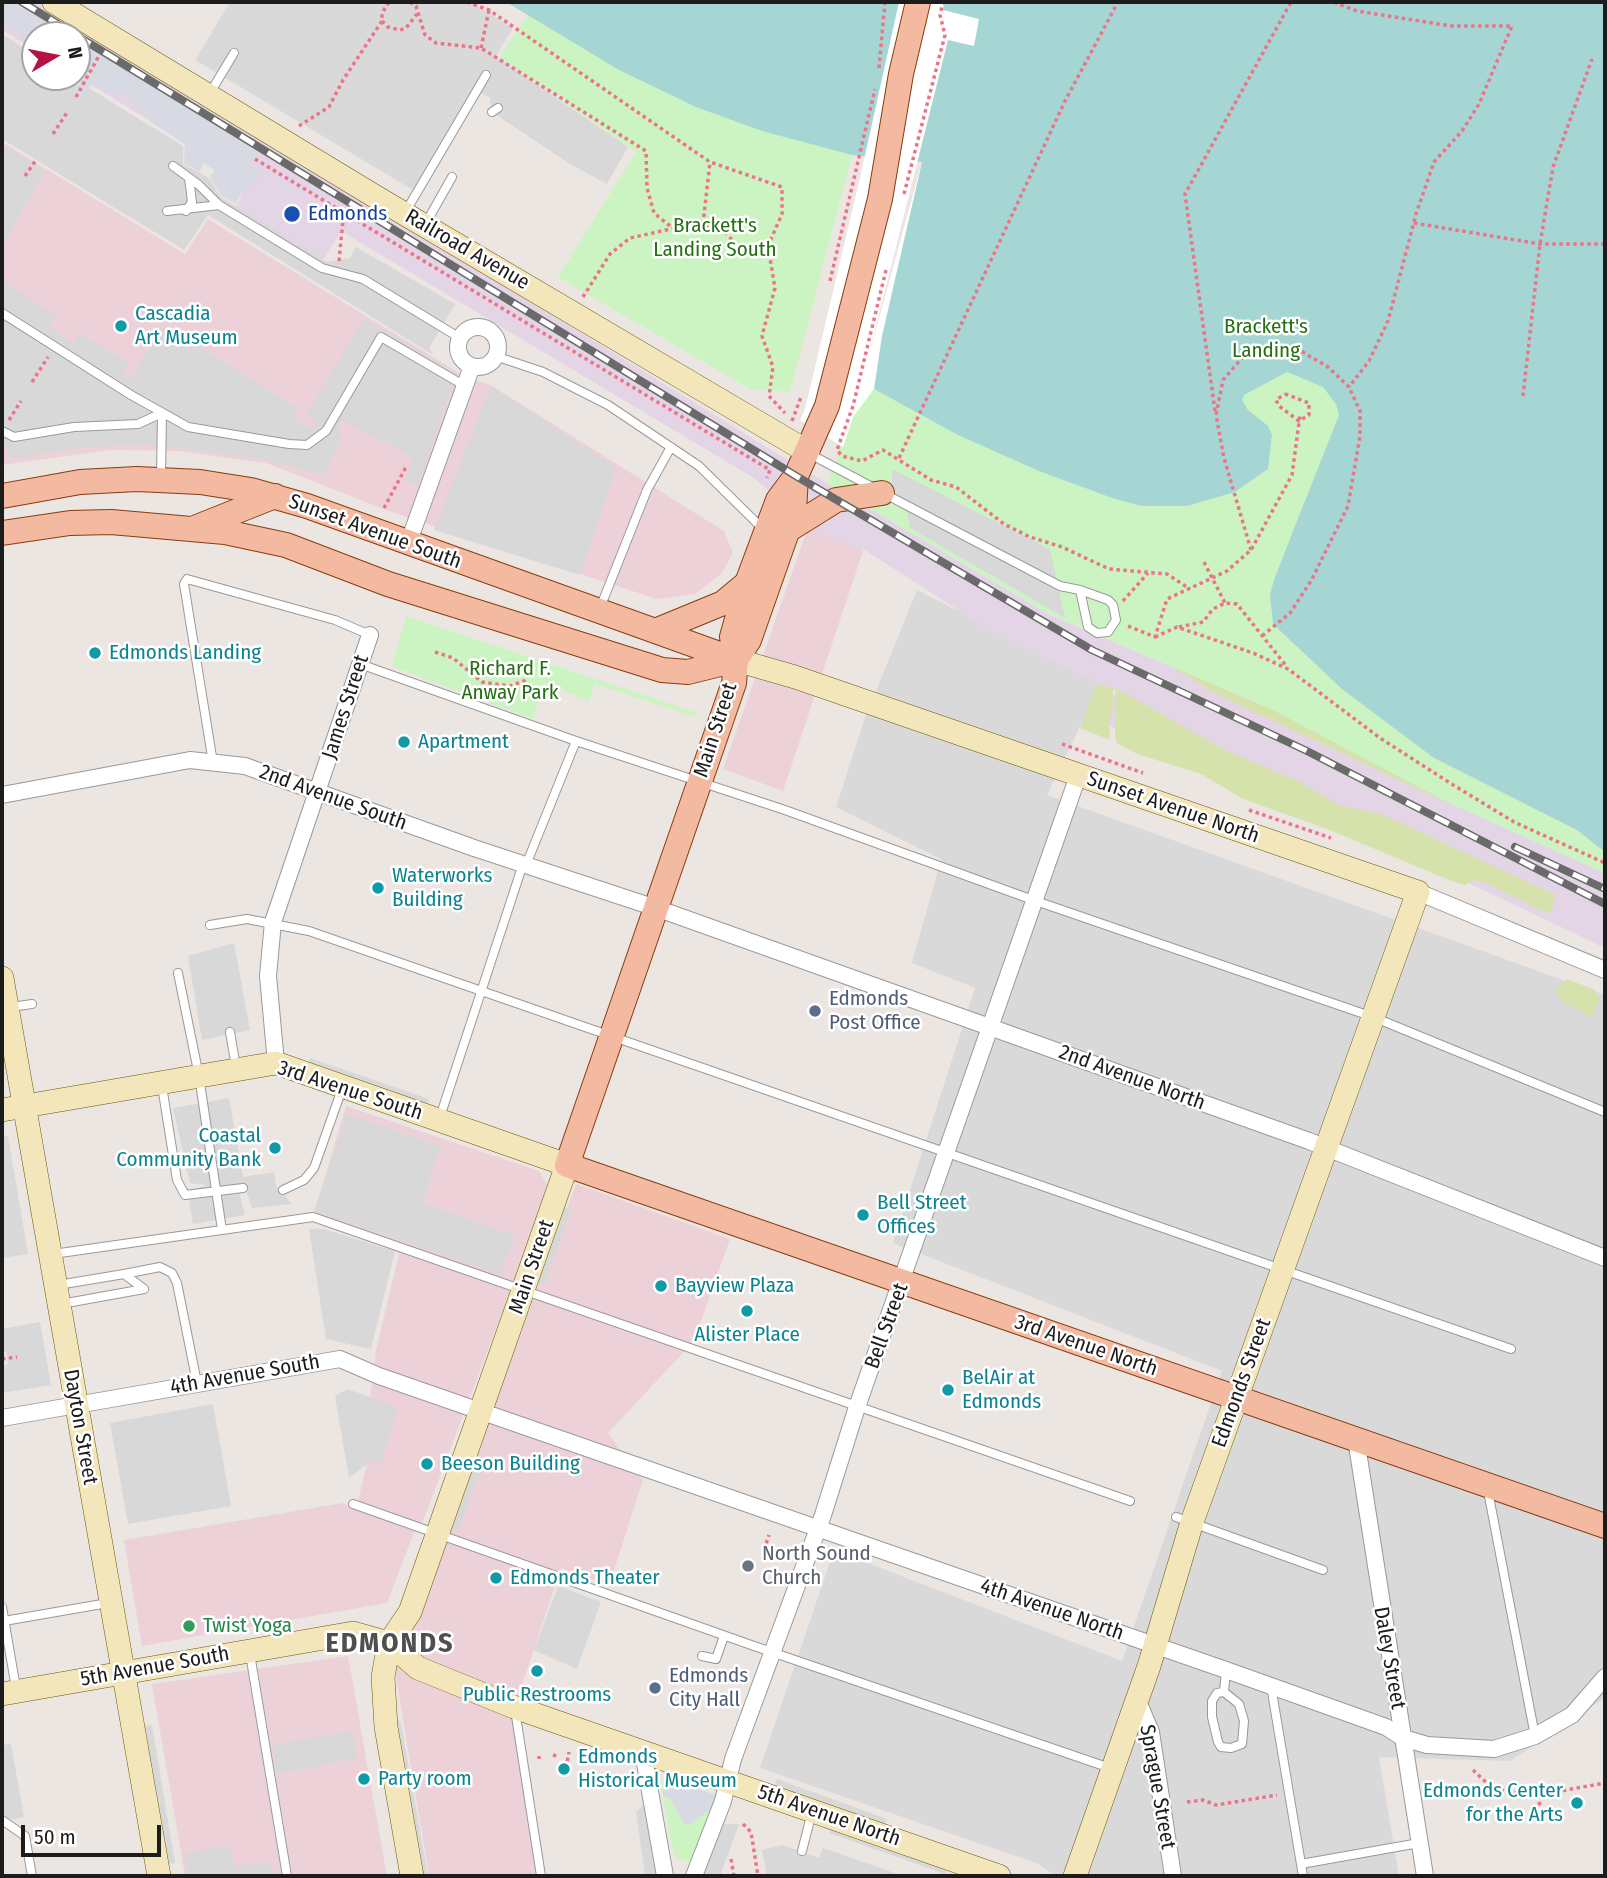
<!DOCTYPE html>
<html>
<head>
<meta charset="utf-8">
<style>
  body { margin:0 }
  #map { position:relative; width:1607px; height:1878px; overflow:hidden; background:#ece6e2; font-family:"Fira Sans Condensed",sans-serif }
  canvas { display:block }
  .frame { position:absolute; inset:0; border:4px solid #1c1c1c; pointer-events:none }
  .north { position:absolute; left:21px; top:21px; width:70px; height:70px; box-sizing:border-box; background:#fff; border:2px solid #a4a4a4; border-radius:50%; rotate:80deg; font-size:19px; font-weight:700; line-height:28px; text-align:center; color:#1c1c1c }
  .north::after { content:''; display:block; margin:auto; width:24px; height:32px; background:#b6123f; clip-path:polygon(50% 0,100% 100%,50% 72%,0 100%) }
  .scale { position:absolute; left:21px; top:1825px; width:140px; height:32px; box-sizing:border-box; border:4px solid #1c1c1c; border-top:0; padding-left:9px; font-size:21px; line-height:24px; white-space:nowrap; color:#1c1c1c; -webkit-text-stroke:5px #fff; paint-order:stroke }
</style>
</head>
<body>
<div id="map">
<canvas width="1607" height="1878"></canvas>
<div class="frame"></div>
<div class="north">N</div>
<div class="scale">50 m</div>
</div>
<script>
const context = document.querySelector('canvas').getContext('2d');
context.lineJoin = 'round';
function fill(path, color) {
  context.fillStyle = color;
  context.fill(path, 'evenodd');
}
function poly(rows) {
  const path = new Path2D();
  for (const r of rows) {
    if (r.length === 3) {
      path.moveTo(r[0] + r[2], r[1]);
      path.arc(r[0], r[1], r[2], 0, 2 * Math.PI);
      continue;
    }
    path.moveTo(r[0], r[1]);
    for (let i = 2; i < r.length; i += 2) path.lineTo(r[i], r[i + 1]);
  }
  return path;
}
function strokePath(path, color, width, dash) {
  context.strokeStyle = color;
  context.lineWidth = width;
  context.lineCap = dash ? 'butt' : 'round';
  context.setLineDash(dash || []);
  context.stroke(path);
}
function write(font, color, halo, rows, align = 'center') {
  context.font = font + ' "Fira Sans Condensed",sans-serif';
  context.lineWidth = 5;
  context.setLineDash([]);
  context.textBaseline = 'middle';
  context.strokeStyle = halo;
  context.fillStyle = color;
  for (const [text, x, y, turn = 0] of rows) {
    context.save();
    context.translate(x, y);
    context.rotate((+turn || 0) * Math.PI / 180);
    context.textAlign = isNaN(turn) ? turn : align;
    if (halo) context.strokeText(text, 0, 0);
    context.fillText(text, 0, 0);
    context.restore();
  }
}
fill(poly([
  [230,2,471,2,513,28,413,190,195,60],
  [917,590,1101,683,1047,795,1605,995,1605,1698,1510,1761,1379,1757,1399,1876,1055,1876,1039,1864,760,1768,834,1550,1122,1661,1222,1371,893,1243,975,988,912,963,941,859,836,807,865,718],
  [8,1136,28,1254,2,1258,2,1137]
]), '#dad9d9');
fill(poly([
  [2,142,185,254,208,219,459,373,492,386,724,531,733,553,721,574,695,594,657,599,394,513,266,463,178,451,110,450,2,465],
  [813,513,865,545,783,791,723,769],
  [346,1106,539,1171,549,1188,422,1524,358,1501,375,1430,370,1399,376,1350,400,1250,312,1221],
  [576,1184,730,1239,694,1341,608,1433,643,1480,609,1586,561,1568,523,1682,515,1694,545,1876,429,1876,395,1671],
  [343,1503,415,1530,387,1603,142,1646,124,1540],
  [348,1656,387,1876,185,1876,152,1684]
]), '#ecd2d8');
fill(poly([
  [2,2,68,2,328,177,778,454,1048,614,1273,710,1443,800,1605,873,1605,948,1452,875,1300,813,1097,720,1117,692,997,635,865,550,820,535,754,478,341,231,323,260,237,207,247,181,77,76,77,35,35,35,35,50,2,30]
]), '#e3d5e5');
fill(poly([
  [1171,641,1450,800,1450,804,1214,693,1155,655],
  [1097,684,1113,688,1114,706,1109,721,1110,738,1107,739,1080,728],
  [1116,688,1225,750,1300,782,1338,805,1381,814,1556,895,1551,911,1547,913,1484,882,1472,880,1465,885,1454,882,1327,829,1243,799,1201,774,1137,754,1117,743,1115,736],
  [1567,979,1595,990,1599,999,1592,1017,1563,1002,1556,991]
]), '#d6e2ac');
fill(poly([
  [1605,2,1605,873,1443,800,1273,710,1049,614,827,483,863,387],
  [528,15,619,70,762,131,852,155,790,392,750,389,558,277,636,152,499,57],
  [406,616,698,713,695,717,595,684,589,701,544,683,533,719,392,666],
  [665,1777,717,1796,693,1859,689,1861,678,1859,673,1852,661,1785]
]), '#ccf4c2');
fill(poly([
  [227,19,242,19,248,31,327,80,339,93,376,43,389,43,390,37,415,37,442,57,451,78,463,72,467,78,463,80,462,100,414,177,372,160,203,59],
  [2,34,35,55,35,77,71,77,183,146,183,164,209,178,221,197,327,262,350,258,356,247,455,304,429,348,433,355,208,215,184,250,2,139],
  [494,55,628,147,607,184,570,164,492,112,490,97,476,92],
  [2,144,45,171,2,246],
  [2,280,57,316,49,327,73,343,80,333,129,363,123,373,131,378,164,325,297,408,292,416,311,429,317,421,306,414,364,319,457,373,418,486,404,480,413,458,384,440,381,442,342,420,337,432,341,436,325,476,263,459,146,444,77,448,9,459,6,444,2,441],
  [491,386,616,468,580,575,434,530],
  [892,469,1050,549,1065,618,910,528,907,512,892,485],
  [234,943,250,1030,202,1040,188,956],
  [310,1058,429,1099,427,1105,308,1064],
  [229,1098,243,1177,274,1172,276,1186,292,1204,252,1208,247,1193,242,1190,239,1192,245,1215,193,1224,189,1201,195,1189,207,1185,190,1183,173,1108],
  [347,1114,440,1146,422,1203,515,1235,501,1274,314,1211],
  [565,1207,571,1209,544,1286,538,1284],
  [309,1229,324,1229,395,1251,371,1349,326,1339],
  [40,1322,51,1385,2,1393,2,1366,8,1364,6,1351,2,1352,2,1329],
  [348,1389,398,1408,381,1463,371,1461,349,1478,335,1396],
  [213,1404,231,1506,128,1524,110,1423],
  [478,1456,484,1458,459,1530,453,1528],
  [558,1586,601,1602,577,1669,534,1650],
  [787,1697,832,1714,823,1740,777,1723],
  [396,1718,401,1723,428,1876,423,1876],
  [152,1725,175,1863,169,1864,145,1726],
  [353,1731,357,1758,277,1774,272,1745],
  [11,1744,24,1817,2,1821,2,1745],
  [777,1779,887,1819,885,1825,775,1786],
  [649,1800,662,1876,645,1876,636,1812],
  [722,1824,739,1824,720,1876,704,1876],
  [831,1828,947,1868,945,1874,829,1833],
  [230,1845,235,1867,271,1861,274,1876,188,1876,184,1854],
  [783,1845,819,1858,823,1848,903,1876,767,1876,762,1850]
]), '#d8d8d8');
fill(poly([
  [2,2,15,2,69,35,35,35,35,48,19,38,22,33,2,20],
  [77,40,260,151,252,164,260,173,247,193,242,192,236,204,222,196,210,178,214,170,204,163,199,172,184,163,185,144,152,123,141,113,143,108,117,91,113,95,94,82,80,100,72,93,83,70,77,66],
  [664,1777,716,1795,714,1806,691,1824,684,1824,671,1800,663,1795]
]), '#d7dae2');
fill(poly([
  [506,2,1605,2,1605,852,1577,830,1434,758,1342,689,1273,624,1270,594,1275,577,1339,415,1336,404,1323,387,1287,372,1244,395,1242,400,1248,410,1268,426,1272,435,1268,469,1235,492,1187,506,1142,506,1115,499,1039,471,958,435,874,389,873,365,922,162,852,155,762,131,696,107,619,70]
]), '#a6d6d4');
fill(poly([
  [899,2,944,2,943,10,979,19,974,46,948,40,866,366,922,162,882,336,874,389,853,417,843,447,800,420,805,409,860,178]
]), '#fff');
const lane = poly([
  [210,93,234,53],
  [492,112,498,108],
  [173,166,199,185,219,205,322,268,363,279,460,338],
  [167,211,219,205],
  [186,211,192,202,189,178],
  [406,211,486,75],
  [426,223,452,177],
  [2,313,131,395,188,427,289,444,307,445,326,431,381,337,465,386],
  [495,356,543,372,608,405,699,466,763,529],
  [2,431,14,437,74,427,138,424,162,413,161,477],
  [808,453,874,488],
  [885,494,1060,586,1080,590],
  [1080,590,1108,600,1113,605,1116,620,1108,632,1097,633,1088,627,1080,590],
  [600,608,647,490,671,447],
  [360,664,576,741],
  [213,763,184,584,187,579,335,620,370,635],
  [526,865,576,741,785,810,1033,900,1373,1017,1605,1112],
  [210,925,247,919,309,931,1511,1349],
  [178,973,199,1076,222,1230],
  [11,1007,32,1004],
  [230,1032,236,1067],
  [162,1086,177,1180,185,1195,243,1188],
  [440,1117,523,864],
  [283,1190,304,1180,314,1168,342,1089],
  [53,1254,313,1217,1130,1501],
  [124,1274,160,1267,172,1273,177,1283,197,1383],
  [58,1285,124,1274,144,1289],
  [61,1304,144,1289],
  [1488,1491,1535,1736],
  [353,1504,754,1646,1110,1768],
  [1176,1517,1323,1570],
  [2,1607,16,1688],
  [4,1621,108,1603],
  [250,1654,287,1876],
  [702,1656,716,1659,724,1636],
  [1271,1686,1303,1876],
  [1224,1692,1239,1704,1244,1721,1242,1744,1231,1748,1221,1747,1218,1742,1212,1717,1212,1701,1217,1693,1224,1692,1226,1670],
  [515,1710,541,1876],
  [2,1820,25,1836,32,1876],
  [802,1851,812,1812],
  [1301,1864,1419,1843]
]);
const street = poly([
  [478,347,20],
  [408,544,472,366],
  [2,795,190,760,245,766,474,848,656,908,1309,1141,1605,1258],
  [1418,892,1605,970],
  [276,1063,268,976,273,922,370,635],
  [2,1418,340,1359,379,1376,1226,1670,1386,1727,1403,1738,1427,1745,1494,1749,1535,1736,1572,1715,1605,1677],
  [1356,1439,1425,1876],
  [1137,1699,1151,1732,1173,1876],
  [643,1752,665,1876],
  [694,1876,723,1801,733,1759,823,1515,857,1407,1078,776]
]);
const secondary = poly([
  [54,2,376,197,808,452],
  [736,660,795,677,1418,892,1192,1522,1149,1666,1075,1876],
  [2,978,159,1876],
  [2,1110,276,1063,567,1165,410,1612,389,1643,383,1677,386,1727,412,1876],
  [2,1694,353,1633,389,1643,418,1668,514,1707,999,1876]
]);
const primary = poly([
  [918,2,901,74,880,199,827,406,796,476,778,500,747,583,732,637,736,660,734,683,567,1165,1605,1526],
  [2,496,80,482,137,479,200,482,251,490,307,506,736,660],
  [197,527,275,496],
  [788,530,836,500,882,493],
  [2,533,70,523,111,522,225,532,286,545,388,584,662,670,688,672,736,660],
  [655,631,723,603,747,583],
  [736,660,749,640,794,512,796,476]
]);
strokePath(lane, '#999', 10);
strokePath(street, '#999', 18);
strokePath(secondary, '#67580e', 24);
strokePath(primary, '#863d0d', 26);
strokePath(poly([
  [410,2,416,6,425,35,436,43,481,48,646,151,647,188,654,213,675,230],
  [467,2,489,10,710,162,782,187,782,214,764,255],
  [1334,2,1357,11,1451,26,1512,26,1479,104,1462,131,1434,162,1416,214,1388,321,1369,361,1349,387],
  [382,21,388,27,400,30,406,28,417,14],
  [481,48,489,10],
  [879,68,885,2],
  [76,97,100,54],
  [299,126,329,107,343,80,382,21,382,13,389,2],
  [53,134,68,111],
  [255,159,770,470,767,478],
  [25,176,36,160],
  [904,194,945,35,940,15,943,2],
  [1414,223,1540,244,1605,244],
  [703,224,710,162],
  [339,261,343,220,335,215,340,210],
  [886,270,853,406,837,450,842,456,862,461,883,450,931,480,956,487,1004,524,1030,537,1062,547,1109,569,1167,574,1190,589],
  [830,281,875,89],
  [583,297,610,254,630,238,698,223,721,228,735,243,752,247,770,258,775,288,762,336,773,367,769,396,785,413],
  [32,382,48,357],
  [1285,394,1309,403,1309,415,1299,421,1279,406,1276,400,1285,394],
  [1523,396,1540,244,1553,167,1592,59],
  [1215,411,1185,194,1291,2],
  [9,420,21,401],
  [792,421,801,397],
  [899,458,1065,101,1118,2],
  [384,508,407,465],
  [1251,550,1224,458,1216,415,1223,380,1242,358,1270,349,1301,351,1328,367,1349,387,1360,411,1360,436,1348,506,1311,581,1290,613,1262,636],
  [1204,562,1225,603],
  [1123,601,1148,573],
  [1128,626,1155,637,1167,599,1227,571,1251,550,1292,475,1300,415],
  [1179,627,1203,622,1213,609,1225,603,1237,604,1287,667],
  [1155,637,1177,627,1253,653,1288,669,1380,738,1450,783,1514,822,1605,863],
  [435,652,453,658,482,682,510,686,524,681,533,657],
  [1062,744,1143,773],
  [1249,810,1331,838],
  [2,1359,17,1357],
  [764,1550,769,1535],
  [553,1755,557,1756],
  [539,1759,539,1756],
  [566,1768,569,1752],
  [1473,1770,1492,1788,1520,1794,1538,1795,1605,1783],
  [1538,1795,1541,1812],
  [1187,1802,1203,1800,1216,1805,1277,1795],
  [743,1824,751,1832,758,1876],
  [731,1859,734,1876]
]), '#ec7388', 3.5, [3.5, 3.5]);
strokePath(lane, '#fff', 8);
strokePath(street, '#fff', 16);
strokePath(secondary, '#f3e6ba', 23);
strokePath(primary, '#f3b9a1', 24);
const rail = poly([
  [22,2,796,476,1092,650,1307,751,1605,904],
  [1515,847,1605,889]
]);
strokePath(rail, '#6a6a6a', 8);
strokePath(rail, '#fff', 5, [16]);
for (const [x, y, r, color] of [
  [292,214,9,"#1a4fb4"],
  [121,326,7,"#0f9aa8"],
  [95,653,7,"#0f9aa8"],
  [404,742,7,"#0f9aa8"],
  [378,888,7,"#0f9aa8"],
  [815,1011,7,"#5c6f8a"],
  [275,1148,7,"#0f9aa8"],
  [863,1215,7,"#0f9aa8"],
  [661,1286,7,"#0f9aa8"],
  [747,1311,7,"#0f9aa8"],
  [948,1390,7,"#0f9aa8"],
  [427,1464,7,"#0f9aa8"],
  [748,1566,7,"#6b7280"],
  [496,1578,7,"#0f9aa8"],
  [189,1626,7,"#2e9e5b"],
  [537,1671,7,"#0f9aa8"],
  [655,1688,7,"#5c6f8a"],
  [564,1769,7,"#0f9aa8"],
  [364,1779,7,"#0f9aa8"],
  [1577,1803,7,"#0f9aa8"]
]) {
  const dot = new Path2D();
  dot.arc(x, y, r, 0, 2 * Math.PI);
  context.fillStyle = color;
  context.fill(dot);
  strokePath(dot, '#fff', 2.5);
}
write('21px', '#164399', '#fff', [
  ["Edmonds",308,214]
], 'left');
write('21px', '#266f15', '#fff', [
  ["Brackett's",715,226],
  ["Landing South",715,250],
  ["Brackett's",1266,327],
  ["Landing",1266,351],
  ["Richard F.",510,669],
  ["Anway Park",510,693]
]);
write('21px', '#1c1c1c', '#fff', [
  ["Railroad Avenue",467,250,30],
  ["Sunset Avenue South",375,532,20],
  ["James Street",346,707,-72],
  ["Main Street",716,730,-72],
  ["2nd Avenue South",333,798,20],
  ["Sunset Avenue North",1173,808,19],
  ["2nd Avenue North",1132,1078,20],
  ["3rd Avenue South",350,1091,18],
  ["Main Street",532,1267,-71],
  ["Bell Street",887,1326,-70],
  ["3rd Avenue North",1086,1346,19],
  ["4th Avenue South",245,1375,-10],
  ["Edmonds Street",1242,1383,-70],
  ["Dayton Street",80,1427,80],
  ["4th Avenue North",1052,1610,19],
  ["Daley Street",1389,1658,80],
  ["5th Avenue South",155,1667,-10],
  ["Sprague Street",1157,1787,80],
  ["5th Avenue North",829,1816,19]
]);
write('21px', '#0d838f', '#fff', [
  ["Cascadia",135,314],
  ["Art Museum",135,338],
  ["Edmonds Landing",109,653],
  ["Apartment",418,742],
  ["Waterworks",392,876],
  ["Building",392,900],
  ["Coastal",261,1136,"right"],
  ["Community Bank",261,1160,"right"],
  ["Bell Street",877,1203],
  ["Offices",877,1227],
  ["Bayview Plaza",675,1286],
  ["Alister Place",747,1335,"center"],
  ["BelAir at",962,1378],
  ["Edmonds",962,1402],
  ["Beeson Building",441,1464],
  ["Edmonds Theater",510,1578],
  ["Public Restrooms",537,1695,"center"],
  ["Edmonds",578,1757],
  ["Historical Museum",578,1781],
  ["Party room",378,1779],
  ["Edmonds Center",1563,1791,"right"],
  ["for the Arts",1563,1815,"right"]
], 'left');
write('21px', '#4e5e75', '#fff', [
  ["Edmonds",829,999],
  ["Post Office",829,1023],
  ["Edmonds",669,1676],
  ["City Hall",669,1700]
], 'left');
write('21px', '#5b616d', '#fff', [
  ["North Sound",762,1554],
  ["Church",762,1578]
], 'left');
write('21px', '#27864d', '#fff', [
  ["Twist Yoga",203,1626]
], 'left');
context.letterSpacing = '2px';
write('bold 28px', '#4f4f4f', '#fff', [
  ["EDMONDS",390,1644]
]);
context.letterSpacing = '0px';
</script>
</body>
</html>
